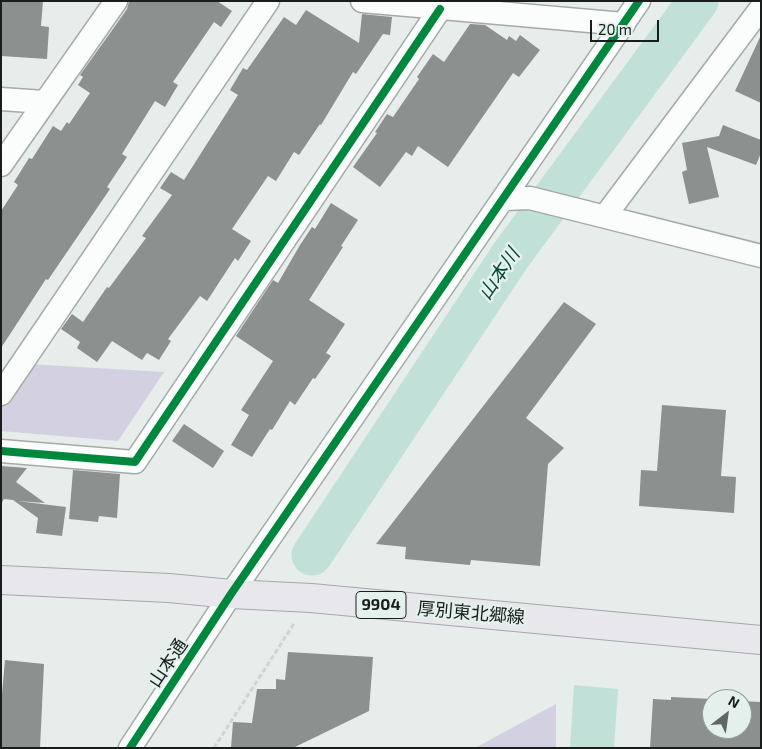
<!DOCTYPE html>
<html>
<head>
<meta charset="utf-8">
<style>
  body { margin:0 }
  #map { position:relative; width:762px; height:749px; overflow:hidden; background:#e6edeb; font-family:"Exo 2",sans-serif }
  canvas { display:block }
  .frame { position:absolute; inset:0; border:2px solid #191e1d; pointer-events:none }
  .north { position:absolute; left:702px; top:689px; width:50px; height:50px; box-sizing:border-box; background:#e3f0ec; border:1px solid #929c99; border-radius:50%; rotate:30deg; font-size:14px; font-weight:700; line-height:20px; text-align:center; color:#191e1d }
  .north::after { content:''; display:block; margin:auto; width:18px; height:22px; background:#616665; clip-path:polygon(50% 0,100% 100%,50% 72%,0 100%) }
  .scale { position:absolute; left:590px; top:20px; width:69px; height:22px; box-sizing:border-box; border:2px solid #191e1d; border-top:0; padding-left:6px; font-size:15px; line-height:18px; white-space:nowrap; color:#191e1d; -webkit-text-stroke:4px #e3f0ec; paint-order:stroke }
</style>
</head>
<body>
<div id="map">
<canvas width="762" height="749"></canvas>
<div class="frame"></div>
<div class="north">N</div>
<div class="scale">20 m</div>
</div>
<script>
const context = document.querySelector('canvas').getContext('2d');
context.lineJoin = 'round';
function fill(path, color) {
  context.fillStyle = color;
  context.fill(path, 'evenodd');
}
function poly(rows) {
  const path = new Path2D();
  for (const r of rows) {
    path.moveTo(r[0], r[1]);
    for (let i = 2; i < r.length; i += 2) path.lineTo(r[i], r[i + 1]);
  }
  return path;
}
function strokePath(path, color, width, dash) {
  context.strokeStyle = color;
  context.lineWidth = width;
  context.lineCap = dash ? 'butt' : 'round';
  context.setLineDash(dash || []);
  context.stroke(path);
}
function write(font, color, halo, rows, align = 'center') {
  context.font = font + ' "Exo 2","Noto Sans JP",sans-serif';
  context.lineWidth = 5;
  context.setLineDash([]);
  context.textBaseline = 'middle';
  context.strokeStyle = halo;
  context.fillStyle = color;
  for (const [text, x, y, turn = 0] of rows) {
    context.save();
    context.translate(x, y);
    context.rotate((+turn || 0) * Math.PI / 180);
    context.textAlign = isNaN(turn) ? turn : align;
    if (halo) context.strokeText(text, 0, 0);
    context.fillText(text, 0, 0);
    context.restore();
  }
}
fill(poly([
  [29,364,164,372,118,441,1,431,1,407],
  [556,704,556,748,475,748]
]), '#d3d0e1');
fill(poly([
  [574,685,618,689,614,748,570,748]
]), '#c1e0d7');
strokePath(poly([
  [312,555,511,255,698,1]
]), '#c1e0d7', 41);
fill(poly([
  [1,1,43,1,41,26,49,27,47,59,1,56],
  [129,1,217,1,232,11,221,27,214,22,173,82,178,85,165,107,155,101,122,154,127,157,107,187,110,189,48,280,46,279,1,348,1,211,18,185,14,182,29,158,32,159,53,126,61,131,67,122,69,124,90,93,78,85,83,77,80,75,113,29,127,9],
  [306,10,359,43,362,14,392,17,390,35,383,34,356,74,353,72,321,125,320,124,299,155,294,152,276,181,268,176,232,229,251,241,238,261,235,258,207,301,200,296,168,339,171,341,159,360,147,353,142,360,112,341,97,362,77,348,80,342,61,329,72,314,83,322,107,287,109,288,146,238,142,236,172,195,160,188,171,172,184,180,238,95,230,90,243,68,247,70,284,17,296,25],
  [470,24,485,25,507,40,509,36,516,41,520,35,540,50,519,77,513,73,448,167,418,146,412,156,406,152,380,187,353,167,377,133,375,132,387,114,393,117,419,79,417,77,433,54,444,62],
  [761,35,761,103,735,91],
  [723,125,761,140,761,153,756,165,707,147,719,197,689,204,682,172,687,170,682,143,719,136],
  [331,203,358,220,341,246,343,247,309,300,345,324,326,353,331,356,315,379,313,378,295,405,290,401,272,430,270,429,252,457,231,445,249,415,241,410,273,361,236,336,273,280,278,283,300,245,312,227,315,229],
  [564,302,596,324,526,418,564,448,548,464,540,566,471,560,470,565,405,559,406,547,376,544],
  [662,405,726,410,721,476,736,477,734,513,639,506,641,470,657,471],
  [184,424,224,451,213,468,172,441],
  [1,466,27,468,16,482,45,503,17,501,66,507,62,536,36,533,38,518,13,500,4,499,1,504],
  [73,470,120,474,117,518,99,516,98,522,69,519],
  [288,652,373,657,369,711,295,747,231,748,233,722,252,723,257,689,276,689,276,679,285,680],
  [5,660,44,664,40,748,1,748,1,705],
  [671,697,712,699,712,729,742,729,742,701,761,702,761,748,650,748,653,699,671,700]
]), '#8c9190');
const minor = poly([
  [362,1,624,24],
  [1,99,44,102],
  [1,165,116,1],
  [504,199,530,198,761,256],
  [605,216,761,8],
  [1,394,268,1],
  [1,451,135,462,440,9],
  [130,748,231,594,639,1]
]);
const major = poly([
  [1,580,169,588,231,594,311,598,761,640]
]);
strokePath(minor, '#a5aaa8', 25);
strokePath(major, '#a6a6ae', 30);
strokePath(poly([
  [214,748,295,622]
]), '#d1d4d2', 3, [5, 2.5]);
strokePath(minor, '#fbfcfc', 22);
strokePath(major, '#e8e7eb', 28);
strokePath(poly([
  [1,451,135,462,440,9],
  [130,748,231,594,639,1]
]), '#00873e', 8);
for (const [x, y, w] of [
  [381,605,50]
]) {
  const box = new Path2D();
  box.roundRect(x - w / 2, y - 13.5, w, 27, 4);
  context.fillStyle = '#e3f0ec';
  context.fill(box);
  strokePath(box, '#191e1d', 1);
}
write('bold 16px', '#191e1d', null, [
  ["9904",381,605]
]);
write('18px', '#191e1d', '#e3f0ec', [
  ["厚別東北郷線",471,613,5],
  ["山本通",168,663,-56]
]);
write('italic 19px', '#0a473b', '#e3f0ec', [
  ["山本川",499,274,-56]
]);
</script>
</body>
</html>
